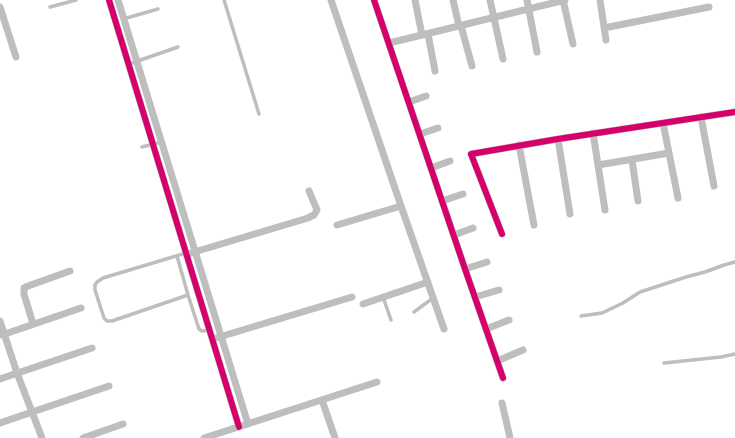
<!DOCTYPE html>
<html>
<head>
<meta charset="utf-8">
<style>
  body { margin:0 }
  canvas { display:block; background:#fff }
</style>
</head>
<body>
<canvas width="735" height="438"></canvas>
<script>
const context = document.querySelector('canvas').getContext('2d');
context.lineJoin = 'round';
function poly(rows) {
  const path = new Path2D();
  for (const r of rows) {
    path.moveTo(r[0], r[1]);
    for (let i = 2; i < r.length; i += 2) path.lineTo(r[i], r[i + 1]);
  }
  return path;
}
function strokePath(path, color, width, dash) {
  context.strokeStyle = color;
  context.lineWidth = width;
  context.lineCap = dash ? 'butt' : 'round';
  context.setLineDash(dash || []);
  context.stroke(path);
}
strokePath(poly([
  [224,0,259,114],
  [50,7,76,0],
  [123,19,158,9],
  [129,64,178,47],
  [142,147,162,142],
  [186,253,103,278,97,282,95,285,95,290,104,318,107,321,112,321,188,295,199,329,202,331,209,330],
  [177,256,188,295],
  [383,297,391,320],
  [414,312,433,298],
  [581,316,602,313,623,303,640,292,686,277,705,272,724,265,735,262],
  [664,363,721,357,735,354]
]), '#bebebe', 3.5);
strokePath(poly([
  [109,0,239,427],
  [118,0,248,424],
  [331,0,401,206,444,329],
  [374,0,465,269,503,378],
  [415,0,422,35],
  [453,0,459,26],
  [490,0,503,59],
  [527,0,537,52],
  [563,0,573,44],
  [600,0,606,40],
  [0,7,16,57],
  [461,26,472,66],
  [604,28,709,7],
  [428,34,435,71],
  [389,43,565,0],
  [409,102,426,96],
  [701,117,714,186],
  [663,123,678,198],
  [593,133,598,165],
  [420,134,438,128],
  [558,139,570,214],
  [519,145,534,225],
  [632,160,638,201],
  [431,168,450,161],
  [442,201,463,194],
  [605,210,598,165,669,153],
  [337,225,401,206],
  [502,234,471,154,558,139,735,112],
  [454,235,473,228],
  [191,253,308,218,314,215,317,210,309,191],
  [465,269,487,262],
  [475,297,499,290],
  [363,304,428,282],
  [0,321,17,373,42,438],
  [33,324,24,294,24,288,28,286,70,271],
  [486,329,509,320],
  [2,335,81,308],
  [216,338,352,297],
  [497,361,523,350],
  [0,379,92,348],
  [322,400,335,438],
  [502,403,510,438],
  [0,423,109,386],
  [83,438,123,424],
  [204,438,377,382]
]), '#bebebe', 7);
strokePath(poly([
  [109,0,239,427],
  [374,0,465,269,503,378],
  [502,234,471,154,558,139,735,112]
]), '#d6006c', 6);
</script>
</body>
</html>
